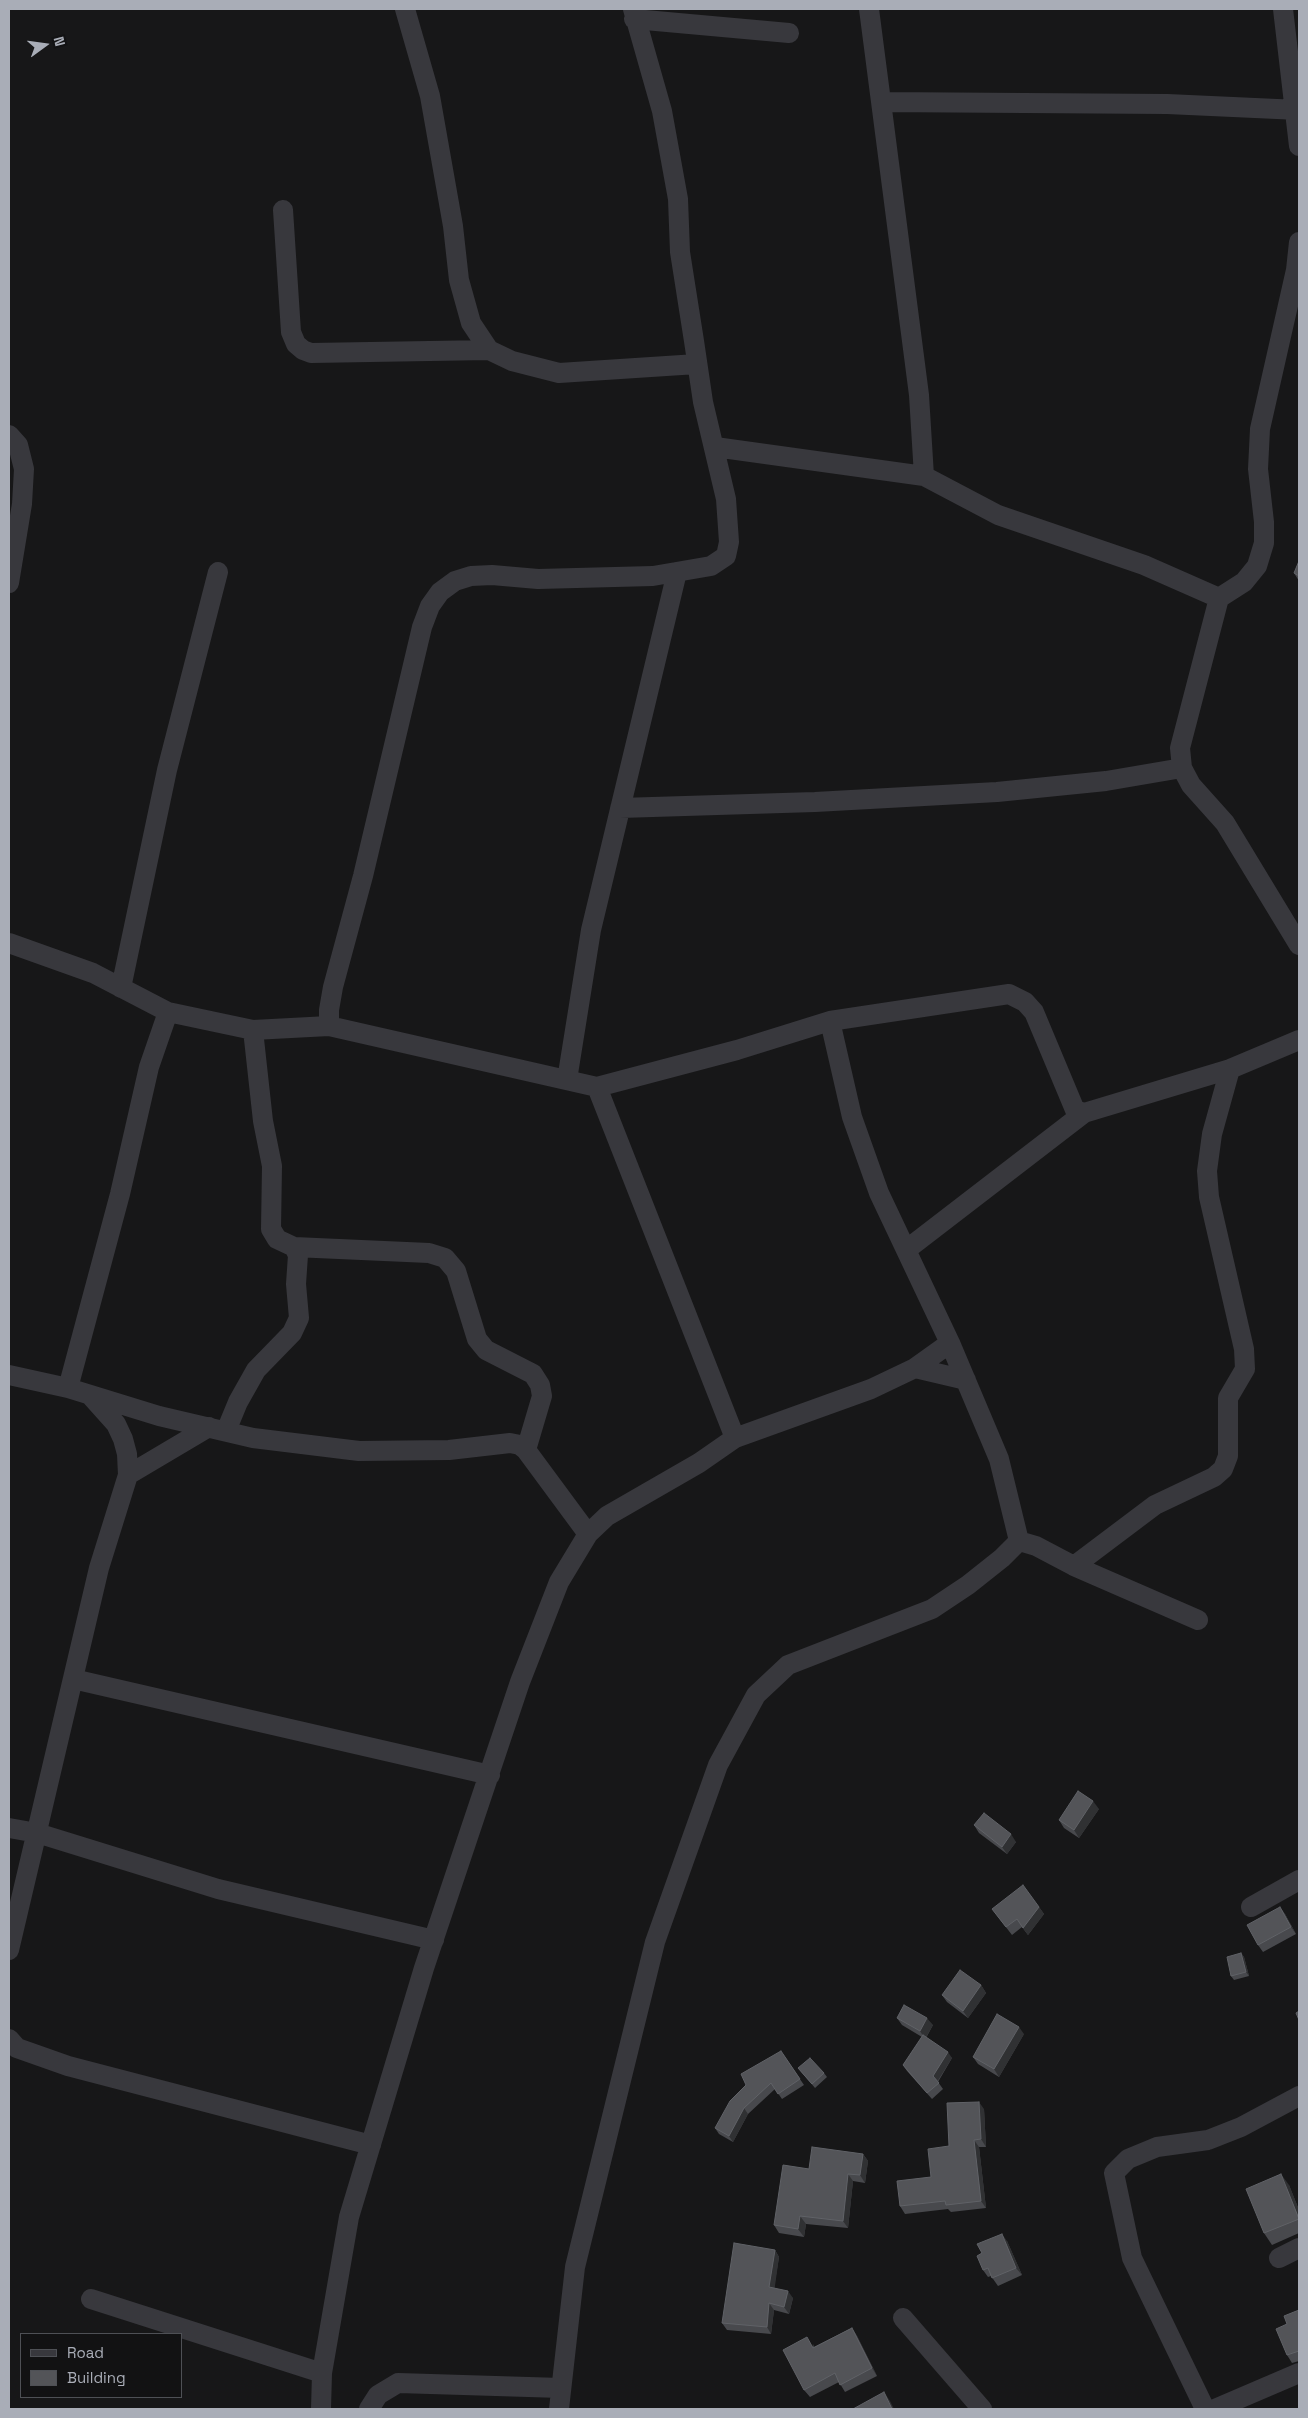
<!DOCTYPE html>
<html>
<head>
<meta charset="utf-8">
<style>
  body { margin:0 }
  #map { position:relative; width:1308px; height:2418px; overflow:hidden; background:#171718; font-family:"Space Grotesk",sans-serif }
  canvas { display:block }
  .frame { position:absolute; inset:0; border:10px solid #a9adb7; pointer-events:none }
  .legend { position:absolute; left:20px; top:2333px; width:162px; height:65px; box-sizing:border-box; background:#121213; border:1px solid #4e5055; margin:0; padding:6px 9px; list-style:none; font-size:15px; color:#a9adb7 }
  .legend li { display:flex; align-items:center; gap:10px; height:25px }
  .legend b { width:25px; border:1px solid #4e5055 }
  .north { position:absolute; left:20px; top:20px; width:50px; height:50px; -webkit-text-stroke:4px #121213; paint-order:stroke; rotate:76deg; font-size:14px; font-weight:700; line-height:20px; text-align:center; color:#a9adb7 }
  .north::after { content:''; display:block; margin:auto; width:18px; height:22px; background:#a9adb7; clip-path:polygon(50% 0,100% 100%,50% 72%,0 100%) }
</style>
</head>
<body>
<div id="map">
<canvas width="1308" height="2418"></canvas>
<div class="frame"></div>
<ul class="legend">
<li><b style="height:6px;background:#38383d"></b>Road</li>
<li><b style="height:14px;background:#535458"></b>Building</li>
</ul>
<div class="north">N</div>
</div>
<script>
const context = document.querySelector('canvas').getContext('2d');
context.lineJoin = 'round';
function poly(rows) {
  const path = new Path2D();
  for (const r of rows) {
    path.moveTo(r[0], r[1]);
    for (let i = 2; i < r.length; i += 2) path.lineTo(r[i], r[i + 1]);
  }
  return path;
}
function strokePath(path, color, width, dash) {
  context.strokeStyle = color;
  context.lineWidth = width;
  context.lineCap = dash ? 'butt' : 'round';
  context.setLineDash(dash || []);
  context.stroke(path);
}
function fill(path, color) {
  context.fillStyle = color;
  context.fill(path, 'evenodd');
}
strokePath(poly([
  [405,9,430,96,453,226,459,280,471,323,489,350,512,361,559,373,697,364],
  [869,9,919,395,924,476],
  [1283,9,1299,146],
  [634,19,789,33],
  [881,102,1167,104,1299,110],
  [283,210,291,332,296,344,303,350,311,353,489,350],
  [1299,242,1296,270,1260,429,1258,469,1264,522,1264,543,1257,566,1244,582,1219,598,1180,748,1182,768,1191,785,1225,823,1299,945],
  [9,435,18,445,24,469,22,504,9,583],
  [715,447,924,476,998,515,1144,565,1219,598],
  [620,808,815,802,997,792,1106,781,1182,768],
  [9,943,93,973,168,1012,253,1030,329,1026,329,1010,333,987,363,876,422,627,430,606,440,592,455,581,471,576,492,575,538,579,653,576,711,566,726,556,729,542,726,499,703,402,694,341,680,252,678,199,662,111,633,9],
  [121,988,167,770,218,572],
  [830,1021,852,1117,879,1193,950,1343,999,1459,1019,1541,1036,1546,1074,1566,1198,1620],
  [329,1026,597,1087,737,1050,830,1021,1009,994,1025,1002,1034,1012,1075,1110,1084,1113,1230,1069,1299,1040],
  [567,1080,591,930,677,572],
  [597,1087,735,1438],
  [294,1247,429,1253,445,1258,456,1271,477,1339,486,1350,533,1374,540,1385,542,1396,526,1450],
  [906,1250,1084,1113],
  [915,1368,966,1380],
  [9,1375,68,1388,159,1416,253,1438,359,1451,449,1450,510,1443,520,1445,526,1450,588,1534],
  [68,1388,120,1194,149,1067,168,1012],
  [226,1431,238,1402,256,1370,292,1333,299,1318,296,1284,298,1255,294,1247,277,1239,271,1229,272,1166,263,1121,253,1030],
  [128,1475,209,1427],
  [1074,1566,1155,1505,1214,1477,1223,1469,1228,1456,1228,1398,1245,1369,1244,1349,1209,1197,1207,1171,1212,1134,1230,1069],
  [73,1679,490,1775],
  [9,1828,37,1833,218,1889,434,1940],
  [1251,1907,1299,1880],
  [9,1950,99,1568,128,1475,127,1454,123,1439,116,1424,90,1395],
  [9,2039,17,2048,68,2066,371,2145],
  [1279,2258,1299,2248],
  [91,2299,322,2373],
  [903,2318,982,2409],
  [321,2409,322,2373,349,2217,424,1968,520,1682,559,1582,588,1534,607,1516,699,1463,735,1438,871,1389,915,1368,950,1343],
  [369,2409,378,2395,398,2383,561,2388],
  [559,2409,575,2267,655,1942,718,1765,756,1695,788,1665,932,1609,968,1585,1002,1558,1019,1541],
  [1205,2409,1132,2258,1114,2173,1128,2159,1157,2147,1208,2140,1241,2127,1299,2096],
  [1215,2409,1299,2373]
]), '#38383d', 20);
fill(poly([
  [1299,561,1299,581,1294,573],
  [1099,1809,1079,1838,1064,1828,1059,1820],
  [974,1825,1016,1842,1007,1854,979,1833],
  [1039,1907,1044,1914,1028,1935,1022,1927,1012,1935,992,1909],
  [1280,1907,1285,1914,1296,1934,1263,1952,1258,1945],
  [1241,1953,1244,1957,1249,1976,1234,1980,1231,1976],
  [981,1985,986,1993,968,2018,947,2002,942,1995],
  [897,2018,933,2025,926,2038,952,2058,938,2082,943,2089,932,2099,907,2071,903,2065,922,2037,902,2025],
  [1024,2034,999,2077,978,2064,973,2057],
  [781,2051,804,2085,782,2099,775,2089,748,2114,733,2142,719,2134,715,2128],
  [798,2068,824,2073,827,2077,815,2088],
  [984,2109,986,2147,979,2147,986,2208,951,2212,948,2209,905,2214,900,2206,931,2177,949,2146],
  [863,2154,868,2161,865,2183,853,2181,848,2228,806,2224,804,2237,779,2233,774,2225,809,2169],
  [1289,2185,1299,2210,1299,2233,1272,2245,1264,2233],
  [1007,2241,1022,2275,998,2286,991,2276,988,2277,983,2270],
  [775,2250,779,2257,774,2288,793,2298,789,2314,774,2310,771,2334,727,2330,722,2323],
  [1299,2310,1299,2361,1292,2363,1287,2355,1287,2324],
  [852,2328,857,2336,877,2376,845,2392,839,2382,810,2397,804,2390,813,2344,814,2347]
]), '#48494d');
fill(poly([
  [1093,1801,1099,1809,1079,1838,1074,1830],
  [1011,1834,1016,1842,1007,1854,1002,1847],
  [1039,1907,1044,1914,1028,1935,1023,1928],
  [1280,1907,1285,1914,1296,1934,1291,1927],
  [1241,1953,1244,1957,1249,1976,1246,1972],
  [981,1985,986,1993,968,2018,963,2011],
  [927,2018,933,2025,925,2039,920,2031],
  [1019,2027,1024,2034,999,2077,994,2069],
  [948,2052,952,2058,937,2082,933,2076],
  [979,2102,984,2109,986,2147,981,2139],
  [744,2108,748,2114,733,2142,729,2136],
  [974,2140,979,2147,986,2208,981,2201],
  [863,2154,868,2161,865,2183,860,2175],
  [848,2174,853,2181,848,2228,843,2221],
  [1281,2174,1289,2185,1299,2210,1299,2218],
  [800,2216,806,2224,804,2237,798,2229],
  [1002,2234,1007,2241,1022,2275,1016,2268],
  [775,2250,779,2257,774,2293,769,2287],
  [788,2291,793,2298,789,2314,784,2307],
  [769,2303,774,2310,771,2334,767,2327],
  [852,2328,857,2336,877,2376,872,2368],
  [884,2392,890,2401,894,2409,892,2409]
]), '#303133');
const building = poly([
  [1299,561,1299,576,1294,573,1299,561],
  [1078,1791,1093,1801,1074,1830,1059,1820,1078,1791],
  [984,1813,1011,1834,1002,1847,974,1825,984,1813],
  [1023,1885,1039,1907,1023,1928,1017,1919,1006,1927,992,1909,1023,1885],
  [1280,1907,1291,1927,1258,1945,1247,1925,1280,1907],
  [1241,1953,1246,1972,1231,1976,1227,1957,1241,1953],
  [960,1970,981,1985,963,2011,942,1995,960,1970],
  [904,2005,927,2018,920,2031,897,2018,904,2005],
  [1299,2011,1299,2020,1296,2013,1299,2011],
  [997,2014,1019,2027,994,2069,973,2057,997,2014],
  [923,2035,948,2052,933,2076,939,2083,927,2093,903,2065,923,2035],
  [781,2051,800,2079,778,2094,771,2083,744,2108,729,2136,715,2128,730,2101,746,2085,741,2074,781,2051],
  [810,2058,824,2073,812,2084,798,2068,810,2058],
  [979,2102,981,2139,974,2140,981,2201,946,2205,945,2201,900,2206,897,2181,931,2177,928,2149,949,2146,947,2103,979,2102],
  [812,2147,863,2154,860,2175,848,2174,843,2221,800,2216,798,2229,774,2225,783,2165,809,2169,812,2147],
  [1281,2174,1299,2219,1264,2233,1246,2189,1281,2174],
  [1002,2234,1016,2268,992,2278,988,2268,983,2270,977,2256,982,2253,977,2244,1002,2234],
  [734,2243,775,2250,769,2287,788,2291,784,2307,769,2303,767,2327,722,2323,734,2243],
  [1299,2310,1299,2351,1287,2355,1276,2329,1287,2324,1284,2316,1299,2310],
  [852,2328,872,2368,840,2385,835,2373,804,2390,783,2350,807,2337,813,2348,852,2328],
  [884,2392,892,2409,853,2409,884,2392]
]);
fill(building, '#535458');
strokePath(building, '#606267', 1);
</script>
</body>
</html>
